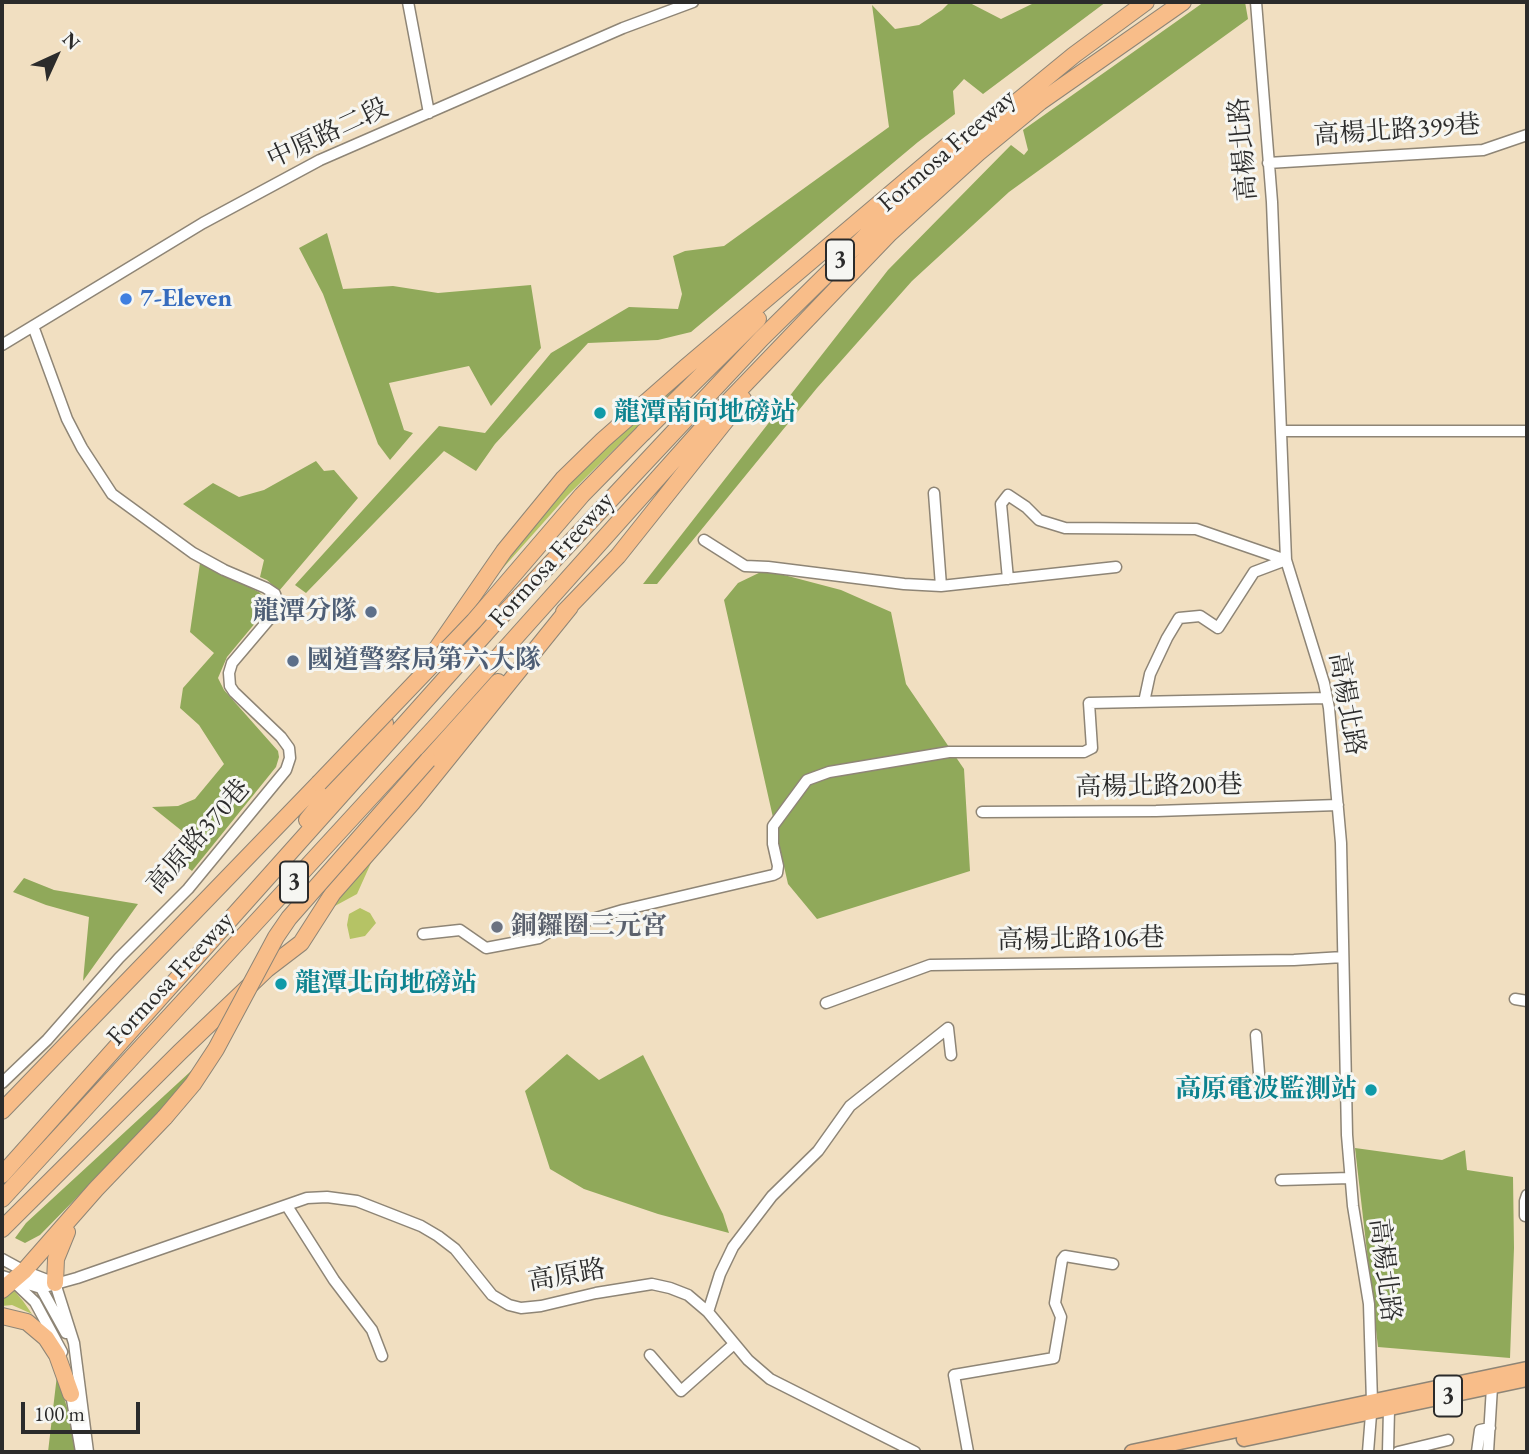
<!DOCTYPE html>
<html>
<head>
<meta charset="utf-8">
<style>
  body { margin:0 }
  #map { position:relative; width:1529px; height:1454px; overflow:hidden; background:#f1dfc1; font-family:"EB Garamond",serif }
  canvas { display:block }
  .frame { position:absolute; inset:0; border:4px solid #2b2b2b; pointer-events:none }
  .north { position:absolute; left:21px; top:21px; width:70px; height:70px; -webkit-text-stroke:5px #f6f6f2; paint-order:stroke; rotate:45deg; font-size:19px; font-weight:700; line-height:28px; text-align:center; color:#2b2b2b }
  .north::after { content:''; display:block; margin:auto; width:24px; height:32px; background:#2b2b2b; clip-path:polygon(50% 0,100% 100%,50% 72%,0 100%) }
  .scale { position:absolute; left:21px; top:1402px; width:119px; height:32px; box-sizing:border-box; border:4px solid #2b2b2b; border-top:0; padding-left:9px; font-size:21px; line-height:24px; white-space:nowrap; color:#2b2b2b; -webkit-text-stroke:5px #f6f6f2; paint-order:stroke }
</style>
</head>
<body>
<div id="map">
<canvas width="1529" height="1454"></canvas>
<div class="frame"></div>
<div class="north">N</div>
<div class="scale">100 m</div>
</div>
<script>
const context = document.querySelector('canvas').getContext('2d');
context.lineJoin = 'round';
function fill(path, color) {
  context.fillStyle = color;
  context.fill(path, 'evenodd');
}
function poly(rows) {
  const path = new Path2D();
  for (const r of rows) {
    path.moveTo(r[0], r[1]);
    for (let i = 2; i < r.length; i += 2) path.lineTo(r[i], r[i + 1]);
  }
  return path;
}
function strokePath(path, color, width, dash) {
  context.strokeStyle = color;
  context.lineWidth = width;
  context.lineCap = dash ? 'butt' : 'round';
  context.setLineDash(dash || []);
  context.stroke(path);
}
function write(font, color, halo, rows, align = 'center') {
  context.font = font + ' "EB Garamond","Noto Serif TC",serif';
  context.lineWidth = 6;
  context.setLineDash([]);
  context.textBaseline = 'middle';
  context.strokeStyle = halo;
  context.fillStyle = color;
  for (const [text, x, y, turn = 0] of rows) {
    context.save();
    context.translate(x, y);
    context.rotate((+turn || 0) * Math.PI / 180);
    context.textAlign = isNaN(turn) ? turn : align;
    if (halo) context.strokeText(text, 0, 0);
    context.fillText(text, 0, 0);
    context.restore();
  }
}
fill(poly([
  [720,345,567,496,487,586,566,483],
  [375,854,357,894,333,907,357,872],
  [360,908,370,913,376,923,365,936,350,939,347,925,349,914],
  [11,1287,23,1301,32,1314,12,1305,2,1306,2,1297]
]), '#b5c365');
fill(poly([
  [950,2,968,2,1001,19,1036,2,1106,2,983,94,964,79,953,91,955,114,918,142,691,332,658,340,588,343,495,444,476,471,444,451,306,593,295,585,439,426,485,433,551,353,629,307,678,309,682,294,673,256,685,251,724,246,889,127,872,5,895,29,919,25,942,10],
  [1204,2,1245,2,1248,19,1009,192,912,281,817,388,657,584,643,584,888,270,1011,145,1024,155,1028,150,1023,130],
  [327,233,343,289,393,286,438,293,531,285,541,348,491,406,469,366,389,383,404,430,413,433,390,460,378,444,323,294,299,248],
  [316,461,324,471,334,470,358,498,279,591,267,580,260,577,264,560,183,504,213,483,239,497,264,490],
  [200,563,259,592,269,602,266,610,227,657,218,678,224,690,278,751,279,757,276,767,192,871,182,863,197,843,152,807,178,806,195,799,224,764,199,725,180,708,183,688,214,653,190,632],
  [765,570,841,590,891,612,906,684,964,769,970,871,817,919,788,884,724,600,738,583],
  [24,878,54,890,138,904,83,981,89,917,46,905,13,892],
  [567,1054,599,1080,643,1055,723,1214,729,1233,658,1214,584,1189,550,1169,525,1091],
  [220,1058,196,1076,40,1235,25,1243,15,1238,26,1223,203,1060],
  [1355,1148,1442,1160,1465,1150,1467,1170,1513,1177,1514,1248,1510,1358,1378,1347],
  [57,1375,69,1414,79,1452,48,1452]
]), '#90a95a');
const minor = poly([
  [408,2,429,113],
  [1256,2,1272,202,1286,560,1324,683,1329,708,1341,843,1347,1135,1353,1206,1369,1304,1372,1402,1368,1452],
  [1268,163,1483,150,1527,135],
  [2,345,203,223,320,160,623,28,693,2],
  [1281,431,1527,431],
  [934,493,941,586],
  [704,540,745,566,768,567,904,584,941,586,1116,567],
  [1008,579,1001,504,1008,495,1026,507,1039,520,1065,528,1196,529,1286,560],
  [1144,702,1150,674,1167,638,1179,618,1200,616,1218,628,1254,572,1286,560],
  [982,812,1156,811,1338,805],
  [423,934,460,930,486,948,539,938,549,932,623,910,773,875,777,873,778,866,773,844,773,826,807,780,829,772,949,752,1084,752,1092,748,1089,703,1327,698],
  [1515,999,1527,1001],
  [826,1003,930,965,1294,960,1343,957],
  [1256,1035,1260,1086,1264,1093,1346,1090],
  [2,1083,47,1040,119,958,188,889,286,770,290,758,289,748,281,737,234,692,230,686,229,673,232,663,271,617,278,603,275,594,266,588,224,570,193,553,112,494,82,448,67,419,33,326],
  [1281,1180,1350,1178],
  [287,1206,334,1280,372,1330,382,1356],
  [1525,1216,1525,1201,1527,1195],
  [2,1259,24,1271,55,1283],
  [24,1271,41,1288,66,1333],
  [2,1276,41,1288,77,1278,307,1198,327,1197,357,1201,421,1226,438,1236,455,1249,492,1295,509,1305,521,1308,541,1306,596,1293,652,1284,670,1288,688,1295,708,1312,748,1360,770,1379,915,1452],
  [14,1282,35,1302,62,1352],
  [55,1283,74,1343,88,1452],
  [708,1312,720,1274,733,1247,772,1196,818,1151,850,1106,948,1028,951,1055],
  [650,1355,681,1391,734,1344],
  [70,1388,81,1452],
  [968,1452,954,1375,1054,1358,1061,1317,1055,1303,1062,1260,1065,1256,1113,1264],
  [1388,1452,1389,1409],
  [1398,1452,1448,1440],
  [1477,1452,1480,1430,1490,1428],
  [1488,1452,1492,1387]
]);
const major = poly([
  [1244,1439,1527,1379],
  [1132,1452,1527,1369]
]);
const highway = poly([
  [643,433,758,319],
  [564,612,618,556,743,399],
  [426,664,504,551,563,479,603,440,686,367,948,145],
  [428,760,498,682],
  [307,820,385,723],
  [2,1111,319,783],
  [2,1175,493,625,761,339,897,205,958,150,1074,55,1146,2],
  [2,1199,438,724,700,431,890,233,978,153,1040,102,1183,2],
  [2,1229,180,1052,267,969,301,943,333,893,412,803,570,607],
  [55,1283,56,1259,67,1232],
  [2,1290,24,1271,96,1189,165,1117],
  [2,1316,27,1322,46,1338,57,1355,71,1394]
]);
strokePath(minor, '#8e8576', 13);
strokePath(major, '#8e8576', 17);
strokePath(highway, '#8e8576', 18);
strokePath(minor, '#fff', 10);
strokePath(major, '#f8bd89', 14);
strokePath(highway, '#f8bd89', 16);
const highwayBridge = poly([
  [319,783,474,621,582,495,643,433],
  [165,1117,193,1084,216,1049,276,937,289,918,428,760]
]);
strokePath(highwayBridge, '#8e8576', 18, []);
strokePath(highwayBridge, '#f8bd89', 16);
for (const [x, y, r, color] of [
  [126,299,7,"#3f7fe0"],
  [600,413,7,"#0f9aa8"],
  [371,612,7,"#5c6f8a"],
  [293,661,7,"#5c6f8a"],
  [497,927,7,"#6b7280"],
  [281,984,7,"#0f9aa8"],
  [1371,1090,7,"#0f9aa8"]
]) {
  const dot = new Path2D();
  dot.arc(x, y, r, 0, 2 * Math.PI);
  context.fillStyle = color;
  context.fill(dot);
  strokePath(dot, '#f6f6f2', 2.5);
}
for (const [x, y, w] of [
  [840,260,28],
  [294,882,28],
  [1448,1396,28]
]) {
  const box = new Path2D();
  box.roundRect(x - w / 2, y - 20.5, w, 41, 5);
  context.fillStyle = '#f6f6f2';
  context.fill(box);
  strokePath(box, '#2b2b2b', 2);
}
write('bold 24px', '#2b2b2b', null, [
  ["3",840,260],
  ["3",294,882],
  ["3",1448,1396]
]);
write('26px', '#2b2b2b', '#f6f6f2', [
  ["高楊北路399巷",1397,131,-4],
  ["中原路二段",328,134,-25],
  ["高楊北路",1244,149,-95],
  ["Formosa Freeway",947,151,-41],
  ["Formosa Freeway",552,560,-48],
  ["高楊北路",1346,704,80],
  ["高楊北路200巷",1159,787,-1],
  ["高原路370巷",199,837,-49],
  ["高楊北路106巷",1081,940,-1],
  ["Formosa Freeway",171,979,-47],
  ["高楊北路",1384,1270,83],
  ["高原路",567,1276,-10]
]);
write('bold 26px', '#366cbe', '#f6f6f2', [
  ["7-Eleven",140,299]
], 'left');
write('bold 26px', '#0d838f', '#f6f6f2', [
  ["龍潭南向地磅站",614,413],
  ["龍潭北向地磅站",295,984],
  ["高原電波監測站",1357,1090,"right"]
], 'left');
write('bold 26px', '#4e5e75', '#f6f6f2', [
  ["龍潭分隊",357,612],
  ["國道警察局第六大隊",307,661,"left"]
], 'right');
write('bold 26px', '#5b616d', '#f6f6f2', [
  ["銅鑼圈三元宮",511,927]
], 'left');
</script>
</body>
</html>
